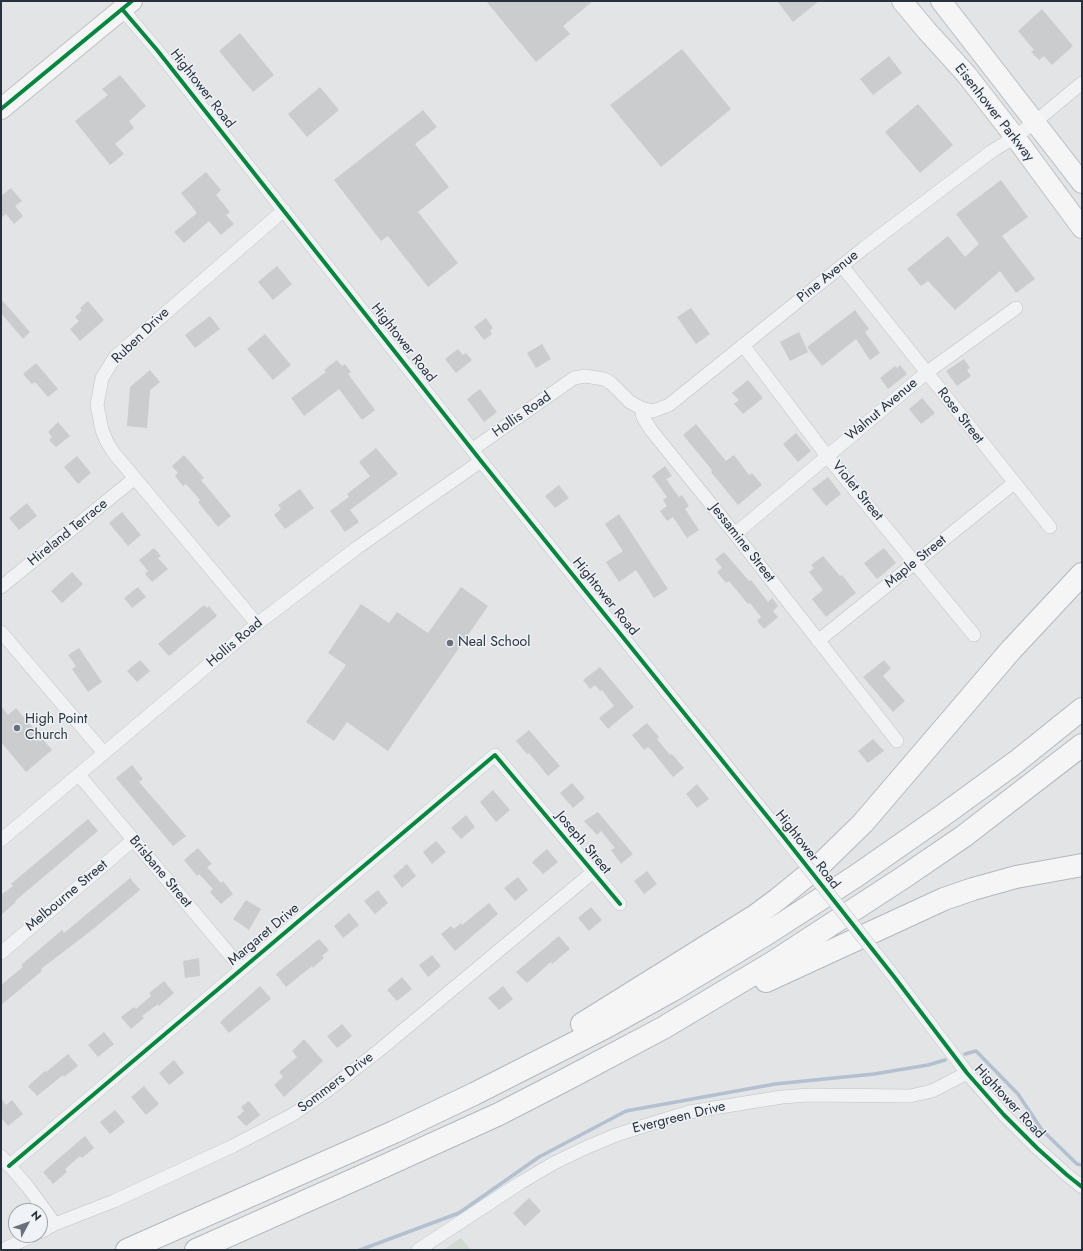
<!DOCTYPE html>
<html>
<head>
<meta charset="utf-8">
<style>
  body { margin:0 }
  #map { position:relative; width:1083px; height:1251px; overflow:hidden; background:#e2e4e6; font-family:Jost,sans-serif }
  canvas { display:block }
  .frame { position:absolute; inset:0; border:2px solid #29313e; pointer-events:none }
  .north { position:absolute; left:8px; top:1203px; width:40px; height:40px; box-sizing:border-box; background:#eff2f6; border:1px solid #a0a5ac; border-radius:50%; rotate:49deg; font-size:11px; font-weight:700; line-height:16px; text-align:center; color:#29313e }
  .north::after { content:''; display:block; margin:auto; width:14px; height:18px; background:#6a7079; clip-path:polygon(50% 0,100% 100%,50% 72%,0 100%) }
</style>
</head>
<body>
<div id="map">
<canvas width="1083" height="1251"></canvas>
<div class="frame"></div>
<div class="north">N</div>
</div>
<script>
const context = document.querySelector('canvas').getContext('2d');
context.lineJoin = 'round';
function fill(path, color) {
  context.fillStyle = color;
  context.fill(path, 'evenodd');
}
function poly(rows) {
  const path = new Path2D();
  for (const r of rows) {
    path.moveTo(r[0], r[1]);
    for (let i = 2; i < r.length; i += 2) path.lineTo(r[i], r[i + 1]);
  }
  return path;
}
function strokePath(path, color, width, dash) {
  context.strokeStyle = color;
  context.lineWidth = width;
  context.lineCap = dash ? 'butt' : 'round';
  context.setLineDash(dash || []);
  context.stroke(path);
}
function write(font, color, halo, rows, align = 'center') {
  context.font = font + ' Jost,sans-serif';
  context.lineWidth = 3;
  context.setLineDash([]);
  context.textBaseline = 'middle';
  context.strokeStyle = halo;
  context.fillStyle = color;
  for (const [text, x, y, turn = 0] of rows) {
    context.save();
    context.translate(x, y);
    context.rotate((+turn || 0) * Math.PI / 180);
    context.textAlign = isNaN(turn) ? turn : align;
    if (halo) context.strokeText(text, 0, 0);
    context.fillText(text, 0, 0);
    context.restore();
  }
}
fill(poly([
  [461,1238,471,1250,443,1250]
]), '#d2dad2');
strokePath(poly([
  [965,1054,976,1051,1018,1094,1042,1130,1077,1164,1082,1165],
  [360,1250,459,1213,539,1157,626,1111,775,1084,874,1074,928,1065,945,1060]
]), '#b2c0d0', 3.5);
fill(poly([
  [486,1,593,1,563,26,570,34,536,62],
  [777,1,819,1,793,22],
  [1042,9,1073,46,1052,65,1044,56,1039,60,1031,52,1034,50,1018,31],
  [240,33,274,75,253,92,219,51],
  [682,49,731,109,661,167,610,105],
  [889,56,902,73,873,95,860,79],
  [120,75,146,106,129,121,134,128,115,144,124,154,110,165,75,121,108,95,102,89],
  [320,87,339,110,307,137,288,114],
  [918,104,953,145,920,173,885,132],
  [423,110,437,127,415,144,449,187,418,212,458,263,428,287,388,236,381,241,334,180],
  [206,172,221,190,216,195,230,212,226,215,234,224,221,235,209,221,184,243,174,232,197,213,181,193],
  [1001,180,1028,217,1002,236,1035,279,1016,293,1000,271,955,310,928,281,921,286,907,269,948,236,965,257,979,244,956,214],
  [11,188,22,201,15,206,23,216,14,224,6,214,1,218,1,196],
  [277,266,292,284,273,300,258,282],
  [1,299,30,332,23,339,1,313],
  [88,301,104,320,80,341,70,329,79,321,75,317,82,310,80,308],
  [691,308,710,334,696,344,677,317],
  [855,310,869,329,865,332,880,353,870,360,856,339,822,366,807,347],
  [210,316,220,329,195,348,185,335],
  [486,318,493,328,490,331,492,334,484,340,474,327],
  [799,332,808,352,790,361,780,342],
  [265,334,291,365,273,380,247,349],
  [542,344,551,359,536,368,527,353],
  [458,349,463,355,466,353,472,360,456,373,445,359],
  [964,359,970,368,967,370,971,376,957,386,946,371],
  [337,360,342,366,345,364,351,372,348,374,375,410,362,420,339,389,304,416,291,398,326,372,324,370],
  [36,363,58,389,48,397,35,382,32,384,23,374],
  [900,365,907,374,888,389,880,378,895,366,897,368],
  [150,370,160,382,150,390,147,428,127,426,130,387],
  [748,380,763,398,743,414,734,404,739,400,732,393],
  [480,389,497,412,484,422,467,399],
  [922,398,935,413,921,424,909,409],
  [58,422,70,436,56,447,49,440,52,437,48,432],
  [696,424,726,461,734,455,749,475,752,473,762,485,738,505,711,472,712,470,683,435],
  [796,433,811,451,798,462,783,444],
  [376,448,398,474,350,510,359,522,345,532,330,511,349,497,347,494,370,476,359,462],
  [184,455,204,478,201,480,231,516,218,527,198,502,200,500,186,484,183,486,175,476,178,473,172,466],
  [77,456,91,473,78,484,64,467],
  [665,466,672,476,666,479,679,497,682,495,689,506,685,509,699,530,687,538,673,517,667,521,660,511,667,506,663,500,667,497,652,476],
  [828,477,841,494,826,506,812,489],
  [559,485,569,498,555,508,545,496],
  [300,489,314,508,285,529,274,515,281,509,278,505],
  [27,503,37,516,19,530,9,518],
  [122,512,141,535,128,546,109,523],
  [619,514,668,589,654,598,636,570,619,582,606,562,623,551,605,524],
  [154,548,161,556,158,558,168,569,152,582,145,574,148,571,139,560],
  [884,548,896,563,877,579,864,563],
  [724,552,749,581,751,580,768,602,772,598,778,606,773,611,778,617,764,629,757,621,761,617,750,603,748,604,729,581,726,583,717,572,722,568,715,559],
  [823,556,840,576,842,575,856,593,826,617,812,599,823,590,809,572,814,568,811,565],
  [72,572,83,584,62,603,51,591],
  [138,587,146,597,132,608,124,598],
  [461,587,488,606,388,751,347,722,334,741,306,722,346,665,328,653,361,604,389,623,397,612,428,633],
  [204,605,207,608,209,606,217,616,169,656,158,644],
  [79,648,102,682,88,692,72,669,76,666,68,655],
  [140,660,150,671,137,682,127,671],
  [884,660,891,668,883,676,905,701,893,712,863,677],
  [600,667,634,707,608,729,599,718,614,706,602,690,600,691,595,685,590,689,583,680],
  [1,706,8,715,16,708,52,750,26,772,1,742],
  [647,723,659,737,657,739,670,755,672,754,684,768,673,777,652,751,648,747,644,750,632,735],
  [529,730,560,766,548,776,529,753,527,754,516,741],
  [873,739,884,751,868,763,858,751],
  [132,765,143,779,139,782,186,836,173,846,116,778],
  [572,783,585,798,573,808,560,793],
  [697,784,709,799,697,808,686,794],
  [493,790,510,810,496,822,480,802],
  [598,812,633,854,621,864,611,850,615,848,601,831,597,835,584,821],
  [466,815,475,827,461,839,451,828],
  [88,819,98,831,15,901,16,902,1,915,1,895,13,886,11,884],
  [436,841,446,852,432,864,423,852],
  [198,848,212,864,207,867,221,883,223,881,233,894,221,904,210,892,213,889,199,874,197,876,184,860],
  [547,849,558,862,543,874,532,862],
  [407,864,416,876,402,888,393,876],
  [647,871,657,884,644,894,634,881],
  [518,877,528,890,515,901,504,888],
  [130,878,140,890,92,930,41,969,42,971,1,1005,1,985,23,967,21,965,62,930,64,933],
  [378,890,388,903,375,914,364,901],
  [246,900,261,909,249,930,233,919],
  [489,903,498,914,455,951,441,934,451,926,454,929,461,923,462,925],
  [591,907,602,920,589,931,578,918],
  [349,913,359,925,343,938,334,926],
  [559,936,570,949,552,964,551,962,527,983,516,972],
  [319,939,329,950,322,956,324,958,313,968,312,966,286,987,276,974],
  [432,955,441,966,428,977,419,965],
  [199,958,200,976,185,978,183,961],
  [402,977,412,989,397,1001,387,990],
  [164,981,174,993,159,1006,158,1004,142,1016,144,1018,131,1029,121,1017,134,1007,136,1009,151,996,149,993],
  [260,986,271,999,229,1033,220,1022],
  [503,986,513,999,499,1010,488,998],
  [342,1024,352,1036,337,1048,327,1036],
  [104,1032,114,1044,98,1057,88,1045],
  [304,1039,323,1061,284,1097,274,1085,283,1077,279,1072,297,1057,292,1051],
  [68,1054,78,1066,64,1077,63,1075,37,1096,28,1086,45,1071,46,1072],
  [174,1060,184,1073,169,1085,159,1073],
  [144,1086,159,1104,146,1115,131,1097],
  [1,1098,6,1105,12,1100,23,1114,8,1126,1,1118],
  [249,1101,260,1115,246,1126,237,1117,244,1111,241,1107],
  [115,1110,125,1122,110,1134,100,1122],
  [85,1136,94,1148,82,1158,80,1156,65,1169,67,1172,53,1184,43,1172],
  [529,1198,541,1211,525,1226,513,1213]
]), '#caccce');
const street = poly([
  [122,9,157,50,481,461,783,836],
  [842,266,1050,527],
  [743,345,827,456,974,635],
  [641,408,653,411,669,405,864,248,992,151,1015,137,1035,122,1082,83],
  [473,449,574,378,585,376,604,379,611,383,630,402,641,408,643,417,651,430,735,534,897,741],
  [735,534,926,373,1016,308],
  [1,587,135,478],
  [257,624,113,452,107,442,102,430,97,405,102,378,115,357,284,210],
  [1,632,104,753],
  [818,641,1014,483],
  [79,775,241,968],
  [1,840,257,624,358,547,481,461],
  [1,953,133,840],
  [895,978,967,1073,1004,1115,1037,1148,1067,1175,1082,1187],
  [1,1156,28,1187,55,1224],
  [9,1166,495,755,620,904],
  [40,1232,55,1224,114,1201,233,1146,292,1115,327,1091,382,1048,593,872],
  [2,1250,34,1235],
  [418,1250,520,1183,554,1163,585,1148,616,1135,644,1126,689,1112,782,1097,809,1095,910,1096,932,1091,967,1073]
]);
const primary = poly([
  [902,1,927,31,966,74,1015,137,1082,228],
  [941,1,1082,183],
  [1,109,132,1]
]);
const highway = poly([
  [766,981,944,899,973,889,1016,877,1082,865],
  [582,1024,755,916,778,899,822,863,863,823,1011,650,1082,574],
  [127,1250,394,1132,474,1094,606,1027,671,991,768,933,856,876,942,816,1016,762,1082,709],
  [196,1250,369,1173,499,1114,565,1080,663,1028,772,963,904,877,964,836,1082,745]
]);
strokePath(street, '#c0c2c4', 14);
strokePath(primary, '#bec1c4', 22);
strokePath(highway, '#b4b7bb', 24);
strokePath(street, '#f1f2f3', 13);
strokePath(primary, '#f5f5f6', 20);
strokePath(highway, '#f5f5f6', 22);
const streetBridge = poly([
  [783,836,895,978]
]);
strokePath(streetBridge, '#c0c2c4', 14, []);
strokePath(streetBridge, '#f1f2f3', 13);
strokePath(poly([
  [122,9,157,50,481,461,783,836,895,978,967,1073,1004,1115,1037,1148,1067,1175,1082,1187],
  [1,109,132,1],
  [9,1166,495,755,620,904]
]), '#00873e', 4);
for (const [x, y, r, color] of [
  [450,643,4,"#6a7079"],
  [17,728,4,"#6a7079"]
]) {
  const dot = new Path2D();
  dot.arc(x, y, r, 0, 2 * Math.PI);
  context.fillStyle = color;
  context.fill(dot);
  strokePath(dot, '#eff2f6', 1.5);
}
write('14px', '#29313e', '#eff2f6', [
  ["Hightower Road",202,89,52],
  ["Eisenhower Parkway",994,113,52],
  ["Pine Avenue",828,277,-39],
  ["Ruben Drive",141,336,-44],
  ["Hightower Road",403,343,52],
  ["Walnut Avenue",882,410,-40],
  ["Hollis Road",522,415,-35],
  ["Rose Street",960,416,52],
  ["Violet Street",857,491,51],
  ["Hireland Terrace",68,533,-39],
  ["Jessamine Street",742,543,52],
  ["Maple Street",916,562,-39],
  ["Hightower Road",605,597,51],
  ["Hollis Road",235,643,-40],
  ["Joseph Street",583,843,50],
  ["Hightower Road",807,850,52],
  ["Brisbane Street",160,872,50],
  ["Melbourne Street",67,896,-40],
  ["Margaret Drive",264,935,-40],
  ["Sommers Drive",336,1083,-37],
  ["Hightower Road",1009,1102,47],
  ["Evergreen Drive",679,1118,-14]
]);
write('14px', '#29313e', '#eff2f6', [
  ["Neal School",458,643],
  ["High Point",25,720],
  ["Church",25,736]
], 'left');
</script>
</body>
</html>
